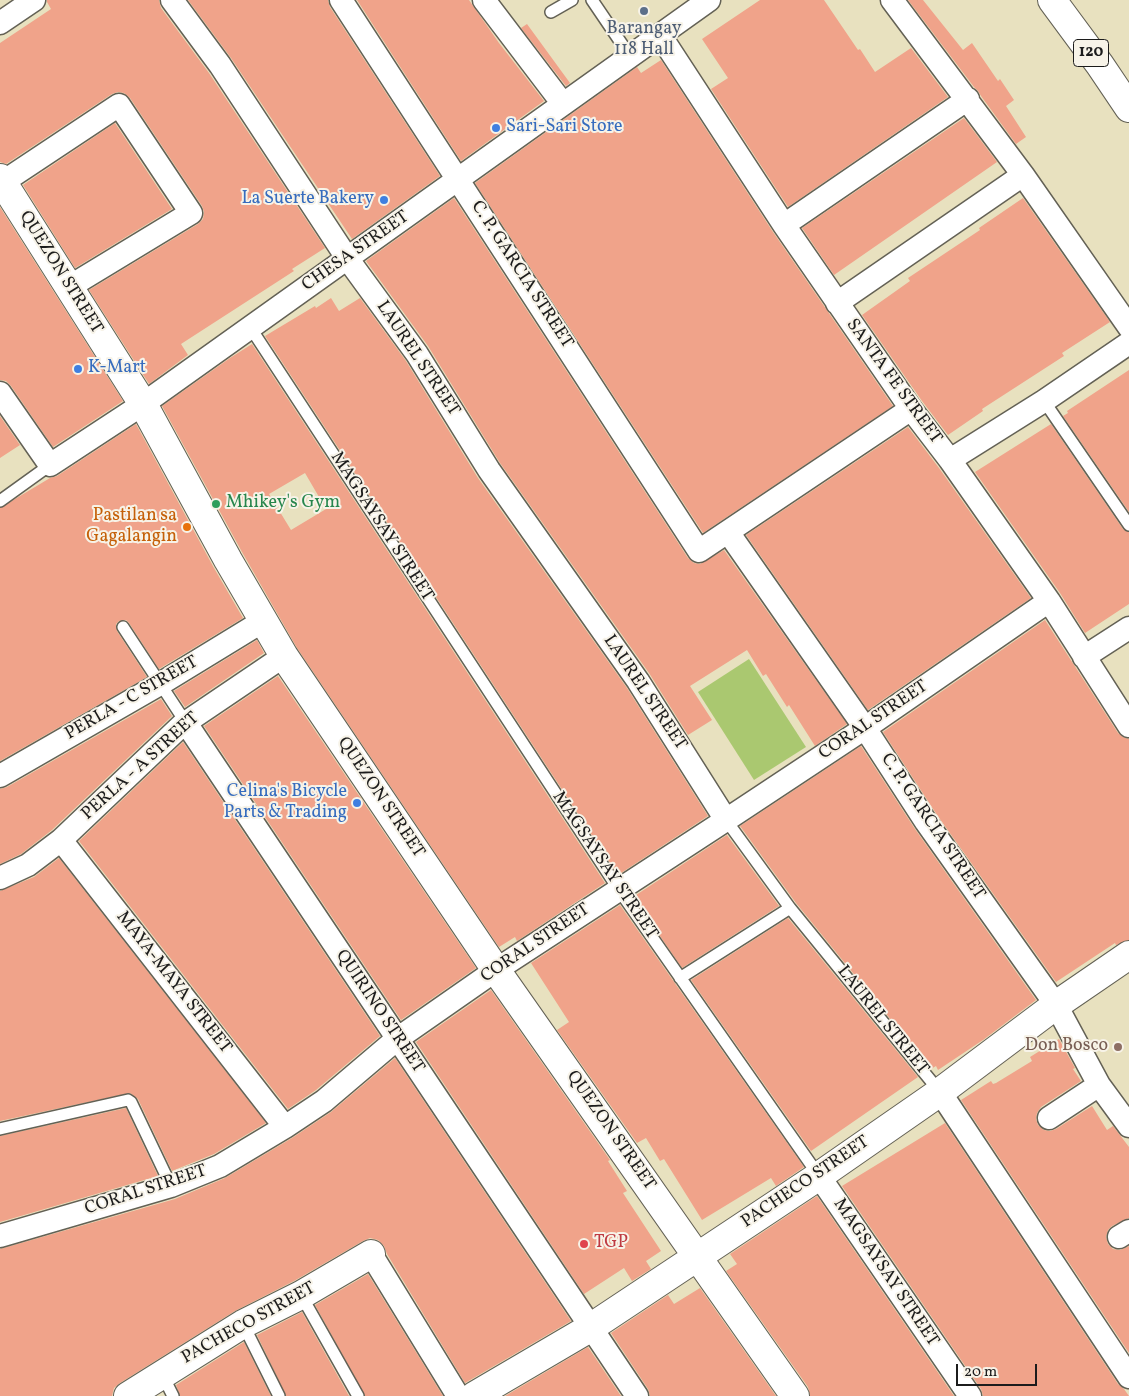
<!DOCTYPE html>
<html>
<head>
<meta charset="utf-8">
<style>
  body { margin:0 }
  #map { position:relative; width:1129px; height:1396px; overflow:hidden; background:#e8e1bf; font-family:Vollkorn,serif }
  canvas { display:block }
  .scale { position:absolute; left:956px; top:1364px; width:81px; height:22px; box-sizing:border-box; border:2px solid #1c1c1c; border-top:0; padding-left:6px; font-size:15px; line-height:18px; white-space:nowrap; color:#1c1c1c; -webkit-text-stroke:4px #f7f3e8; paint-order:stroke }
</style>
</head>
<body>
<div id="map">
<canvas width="1129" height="1396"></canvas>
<div class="scale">20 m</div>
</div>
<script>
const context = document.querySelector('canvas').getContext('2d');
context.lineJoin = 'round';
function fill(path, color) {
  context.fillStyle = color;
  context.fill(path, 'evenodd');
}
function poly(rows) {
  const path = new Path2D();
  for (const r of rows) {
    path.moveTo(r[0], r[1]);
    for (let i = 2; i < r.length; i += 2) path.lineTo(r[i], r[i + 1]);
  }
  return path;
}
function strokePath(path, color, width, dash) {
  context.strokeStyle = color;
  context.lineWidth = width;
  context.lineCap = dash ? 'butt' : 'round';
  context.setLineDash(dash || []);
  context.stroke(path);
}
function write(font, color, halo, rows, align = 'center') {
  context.font = font + ' Vollkorn,serif';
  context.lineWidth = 4;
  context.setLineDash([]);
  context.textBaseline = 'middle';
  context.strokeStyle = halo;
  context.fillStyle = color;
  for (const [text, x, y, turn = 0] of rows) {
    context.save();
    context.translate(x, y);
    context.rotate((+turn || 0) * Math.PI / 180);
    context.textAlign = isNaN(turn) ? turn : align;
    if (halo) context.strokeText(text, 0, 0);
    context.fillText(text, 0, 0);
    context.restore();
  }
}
fill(poly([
  [749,659,806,747,754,780,698,692]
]), '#aac870');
fill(poly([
  [47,0,159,0,161,8,209,73,325,248,292,269,294,271,181,344,188,355,149,384,89,290,198,224,203,219,204,212,202,206,130,98,124,93,118,92,112,94,6,164,0,162,0,43,51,9,47,2],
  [188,0,328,0,330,7,440,176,352,239,231,58],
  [357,0,469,0,499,43,544,101,461,161],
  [760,0,824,0,858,50,860,49,875,72,911,48,948,97,788,207,711,89,728,78,702,39],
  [908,0,923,0,963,50,972,43,998,81,1000,79,1014,100,1006,106,1026,137,1016,144,981,96,978,91,974,87],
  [527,24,570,83,566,86,521,28],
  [661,60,773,232,893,406,703,533,475,183,637,67,641,73],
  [964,118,997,162,834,275,802,228],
  [115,123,172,209,75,268,23,185],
  [454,198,688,558,694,563,700,564,724,550,847,724,815,746,789,705,787,707,766,674,763,676,747,650,690,686,712,720,688,735,649,673,500,463,428,346,366,261],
  [1023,198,1110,322,1062,353,1064,356,982,409,983,411,948,435,922,401,862,315,910,281,908,278,980,230,979,228],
  [0,207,123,401,53,447,11,386,6,381,0,380],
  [331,298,339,311,360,298,406,361,478,478,627,688,708,816,618,875,265,336,315,306,316,308],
  [252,344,605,883,517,941,515,937,499,947,297,648,242,552,162,406,230,358],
  [305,473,326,509,291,530,269,494],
  [1129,370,1129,512,1063,416,1068,413,1067,411],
  [0,416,20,445,0,458],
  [136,424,214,568,243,618,159,669,129,623,126,620,119,621,116,624,117,631,147,677,0,761,0,508,50,478,57,476],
  [1051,424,1123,529,1129,532,1129,604,1085,633,1060,593,975,472],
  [908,427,939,468,1031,598,868,710,746,535],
  [1045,620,1118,733,1123,737,1129,739,1129,940,1116,945,1115,943,1056,982,937,815,883,732],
  [257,640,264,653,185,707,174,691],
  [278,676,476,968,401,1020,204,726],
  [161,699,172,716,52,830,21,854,0,864,0,789,7,787],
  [183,742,380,1036,316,1090,288,1109,79,841],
  [861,746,915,829,1036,1000,983,1040,938,1070,936,1066,931,1069,796,903,740,826],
  [727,835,779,906,682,968,633,897],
  [59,858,266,1123,214,1154,172,1171,138,1099,130,1093,0,1121,0,891,34,877],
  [620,905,804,1167,776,1186,771,1178,702,1220,664,1159,660,1161,646,1138,637,1143,557,1030,569,1022,531,963],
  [788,918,918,1077,811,1151,691,980],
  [491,990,610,1160,608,1161,627,1191,623,1193,661,1251,646,1261,651,1269,632,1281,624,1268,584,1294,416,1042],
  [1059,1039,1075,1068,1073,1069,1081,1081,1041,1107,1037,1113,1036,1119,1038,1125,1044,1130,1050,1131,1056,1129,1092,1106,1107,1130,1113,1126,1129,1147,1129,1218,1112,1226,1108,1230,1106,1237,1108,1244,1113,1249,1120,1250,1129,1246,1129,1353,961,1100,991,1081,993,1084,996,1083,1032,1061,1030,1057],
  [395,1058,571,1321,465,1383,387,1254,384,1246,378,1240,370,1238,363,1241,294,1281,235,1311,120,1383,114,1388,112,1396,0,1396,0,1249,175,1199,225,1178,292,1138,331,1112],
  [126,1108,158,1176,0,1222,0,1136],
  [945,1123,1118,1384,1124,1389,1129,1396,983,1396,981,1389,842,1186],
  [817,1196,954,1396,810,1396,808,1387,726,1271,737,1264,730,1254],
  [368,1274,443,1396,365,1396,315,1305],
  [700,1288,776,1396,650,1396,648,1389,611,1333,668,1295,674,1304],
  [302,1312,349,1396,286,1396,257,1335],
  [244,1342,271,1396,180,1396,176,1385],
  [588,1347,621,1396,505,1396]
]), '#f0a38a');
const lane = poly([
  [592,0,630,56],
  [551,12,572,0],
  [250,327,619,890,819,1176],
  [1044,401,1129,525],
  [0,501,50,465],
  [123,627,186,723],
  [726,820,790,908,940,1092],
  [680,978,790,908],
  [0,1129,128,1100,131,1102,171,1186],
  [301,1295,358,1396],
  [243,1324,279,1396],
  [162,1374,173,1396]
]);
const street = poly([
  [172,0,220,65,347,258,417,354,489,470,638,681,726,820],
  [341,0,699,551,911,409],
  [484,0,563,104],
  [892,0,1023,175,1129,327],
  [0,23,34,0],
  [660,35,784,225,911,409,950,460,1049,601,1129,726],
  [3,182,119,105,191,213,69,287],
  [784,225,968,99],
  [837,303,1023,175],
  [0,393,50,465,143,404,709,0],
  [950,460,1044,401,1129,343],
  [728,532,865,728,926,822,1056,1005,1099,1085,1129,1126],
  [1084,657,1129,628],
  [186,723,637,1396],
  [0,776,160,684,263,621],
  [61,840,285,1127],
  [0,878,28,865,61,840,182,725,284,656],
  [940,1092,1129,1377],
  [1049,1118,1099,1085],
  [819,1176,970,1396],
  [0,1236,171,1186,220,1166,285,1127,324,1101,397,1039,496,970,726,820,865,728,1049,601],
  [1119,1237,1129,1231],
  [371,1254,458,1396]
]);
const secondary = poly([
  [0,178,143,404,228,560,284,656,496,970,795,1396],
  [128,1396,243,1324,301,1295,371,1254],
  [474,1396,590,1328,819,1176,940,1092,1056,1005,1129,955]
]);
const highway = poly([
  [1052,0,1100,65,1129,108]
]);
strokePath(lane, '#636155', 14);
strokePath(street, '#636155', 25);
strokePath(secondary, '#636155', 30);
strokePath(highway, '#636155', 30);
strokePath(lane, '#fff', 11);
strokePath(street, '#fff', 22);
strokePath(secondary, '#fff', 28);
strokePath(highway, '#fff', 28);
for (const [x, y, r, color] of [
  [644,11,5,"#5c6f8a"],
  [496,128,5,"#3f7fe0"],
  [384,200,5,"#3f7fe0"],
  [78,369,5,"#3f7fe0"],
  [216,504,5,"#2e9e5b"],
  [187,527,5,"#e8710a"],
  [357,803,5,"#3f7fe0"],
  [1118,1047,5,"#8d6e63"],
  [584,1244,5,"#e0444e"]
]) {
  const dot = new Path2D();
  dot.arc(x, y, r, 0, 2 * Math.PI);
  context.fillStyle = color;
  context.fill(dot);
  strokePath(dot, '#f7f3e8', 2);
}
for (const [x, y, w] of [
  [1091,53,35]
]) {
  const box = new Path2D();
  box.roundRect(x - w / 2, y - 13.5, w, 27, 4);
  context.fillStyle = '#f7f3e8';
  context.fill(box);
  strokePath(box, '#1c1c1c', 1);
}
write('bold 16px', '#1c1c1c', null, [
  ["120",1091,53]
]);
write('18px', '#4e5e75', '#f7f3e8', [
  ["Barangay",644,30],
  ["118 Hall",644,51]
]);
write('18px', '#366cbe', '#f7f3e8', [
  ["Sari-Sari Store",506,128],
  ["La Suerte Bakery",374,200,"right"],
  ["K-Mart",88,369],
  ["Celina's Bicycle",347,793,"right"],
  ["Parts & Trading",347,814,"right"]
], 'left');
write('18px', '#1c1c1c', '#f7f3e8', [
  ["CHESA STREET",356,252,-35],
  ["QUEZON STREET",60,273,58],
  ["C. P. GARCIA STREET",521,275,57],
  ["LAUREL STREET",417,359,56],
  ["SANTA FE STREET",893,382,54],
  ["MAGSAYSAY STREET",381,527,57],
  ["LAUREL STREET",644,693,56],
  ["PERLA - C STREET",132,699,-30],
  ["CORAL STREET",874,721,-34],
  ["PERLA - A STREET",141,767,-42],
  ["QUEZON STREET",380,798,56],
  ["C. P. GARCIA STREET",932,827,56],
  ["MAGSAYSAY STREET",604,866,56],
  ["CORAL STREET",536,944,-34],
  ["MAYA-MAYA STREET",173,983,52],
  ["QUIRINO STREET",379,1012,56],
  ["LAUREL STREET",882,1021,51],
  ["QUEZON STREET",610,1131,55],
  ["PACHECO STREET",806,1183,-34],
  ["CORAL STREET",146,1191,-18],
  ["MAGSAYSAY STREET",885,1273,56],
  ["PACHECO STREET",249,1324,-29]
]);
write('18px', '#27864d', '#f7f3e8', [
  ["Mhikey's Gym",226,504]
], 'left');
write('18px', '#c56008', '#f7f3e8', [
  ["Pastilan sa",177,517],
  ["Gagalangin",177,538]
], 'right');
write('18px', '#785e54', '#f7f3e8', [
  ["Don Bosco",1108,1047]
], 'right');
write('18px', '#be3a42', '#f7f3e8', [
  ["TGP",594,1244]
], 'left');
</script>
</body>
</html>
